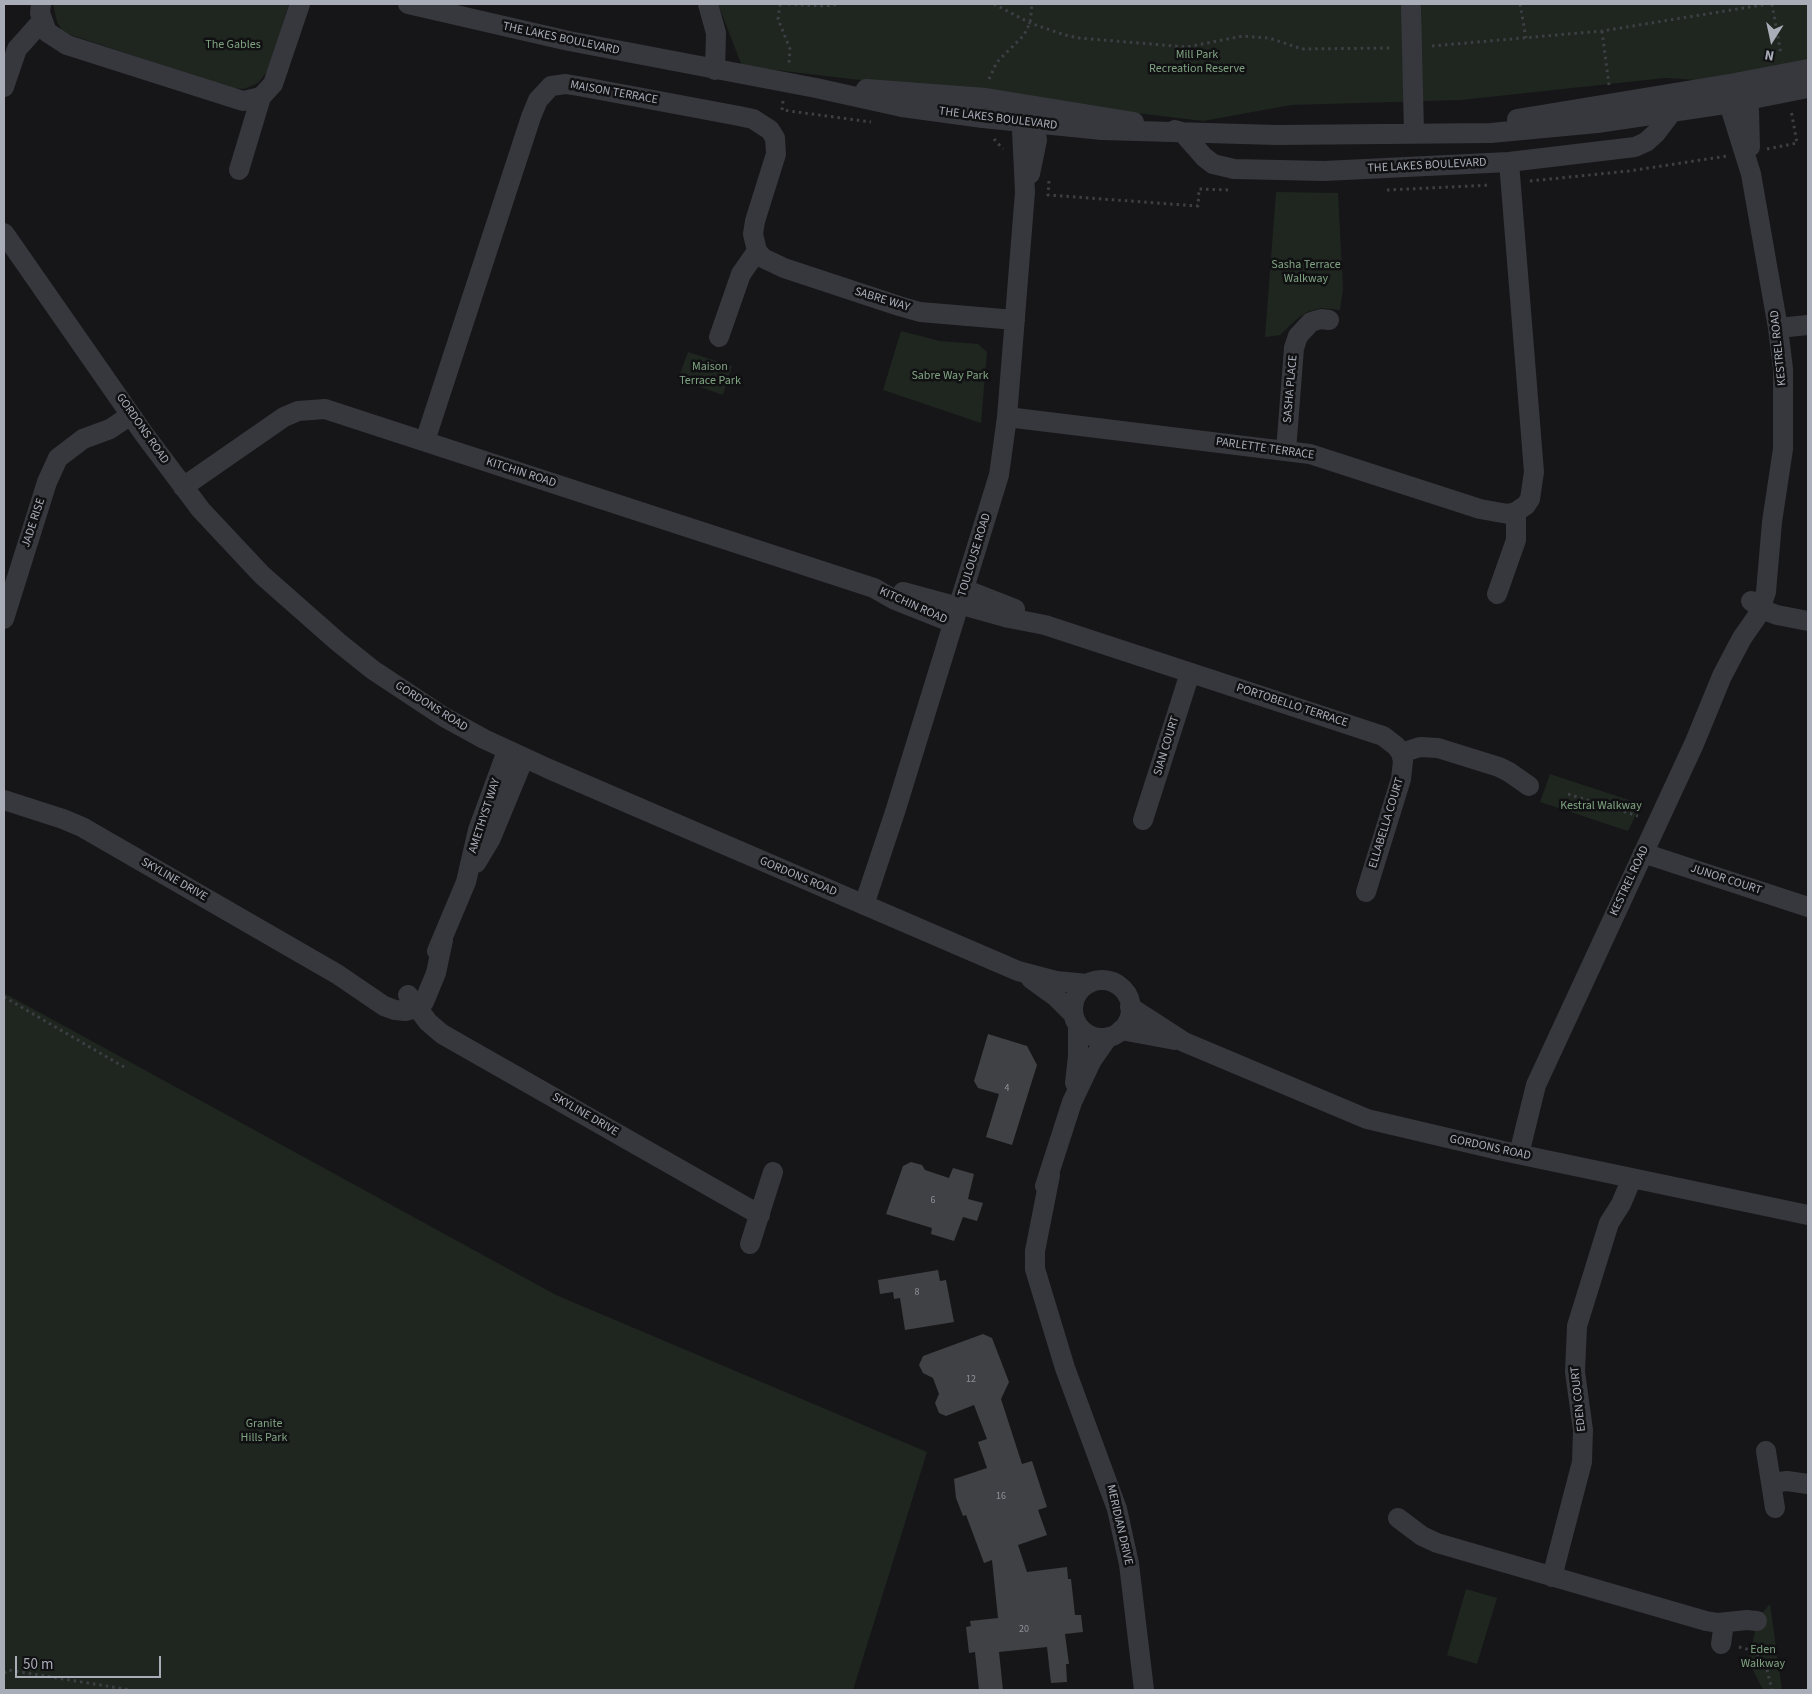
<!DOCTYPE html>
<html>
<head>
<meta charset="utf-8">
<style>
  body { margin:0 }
  #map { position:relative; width:1812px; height:1694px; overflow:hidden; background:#161618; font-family:"Source Sans 3",sans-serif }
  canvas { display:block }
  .frame { position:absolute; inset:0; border:5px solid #a8adb8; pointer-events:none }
  .north { position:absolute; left:1747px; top:15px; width:50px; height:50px; -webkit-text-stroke:4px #111113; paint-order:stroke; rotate:190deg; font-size:14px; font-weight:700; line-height:20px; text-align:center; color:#a8adb8 }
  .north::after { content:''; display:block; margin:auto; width:18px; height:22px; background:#a8adb8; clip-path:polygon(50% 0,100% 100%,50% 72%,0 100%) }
  .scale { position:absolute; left:15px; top:1656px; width:146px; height:22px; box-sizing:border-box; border:2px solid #a8adb8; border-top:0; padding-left:6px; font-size:15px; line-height:18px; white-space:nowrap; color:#a8adb8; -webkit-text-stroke:4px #111113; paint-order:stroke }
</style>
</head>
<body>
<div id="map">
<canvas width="1812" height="1694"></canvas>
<div class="frame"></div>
<div class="north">N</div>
<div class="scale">50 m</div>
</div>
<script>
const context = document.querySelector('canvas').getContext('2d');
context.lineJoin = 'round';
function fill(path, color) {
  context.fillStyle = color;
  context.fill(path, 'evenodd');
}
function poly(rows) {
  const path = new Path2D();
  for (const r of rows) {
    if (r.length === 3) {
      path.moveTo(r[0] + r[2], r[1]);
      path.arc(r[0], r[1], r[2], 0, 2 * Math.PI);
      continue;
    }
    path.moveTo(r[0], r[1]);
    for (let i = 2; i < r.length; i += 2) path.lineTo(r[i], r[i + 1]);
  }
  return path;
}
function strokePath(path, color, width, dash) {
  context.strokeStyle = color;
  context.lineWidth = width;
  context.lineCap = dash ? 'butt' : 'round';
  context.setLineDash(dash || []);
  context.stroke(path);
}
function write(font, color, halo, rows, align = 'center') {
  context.font = font + ' "Source Sans 3",sans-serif';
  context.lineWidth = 5;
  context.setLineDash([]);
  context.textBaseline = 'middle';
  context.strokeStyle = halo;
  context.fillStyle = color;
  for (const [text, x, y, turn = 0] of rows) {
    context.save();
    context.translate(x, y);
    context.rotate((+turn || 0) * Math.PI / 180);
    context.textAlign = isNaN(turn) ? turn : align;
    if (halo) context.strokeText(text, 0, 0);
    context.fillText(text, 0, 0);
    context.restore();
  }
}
fill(poly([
  [53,4,289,4,269,69,258,83,244,89,232,88,71,35,62,30,57,22],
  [718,4,1808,4,1808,63,1714,81,1665,78,1461,100,1291,105,1203,121,742,66],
  [1276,192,1338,193,1343,289,1340,310,1321,308,1307,312,1297,319,1280,335,1265,337],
  [901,331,940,341,978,344,987,352,981,423,883,390],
  [688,352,732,366,723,395,678,379],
  [1550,774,1641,804,1628,831,1540,802],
  [4,993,556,1295,927,1452,853,1690,4,1690],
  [1466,1589,1497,1598,1477,1664,1447,1655],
  [1770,1604,1782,1690,1763,1690,1748,1660,1759,1616]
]), '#1e261f');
fill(poly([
  [988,1034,1027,1046,1037,1065,1012,1145,986,1137,999,1094,978,1088,974,1081],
  [911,1162,922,1165,925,1170,949,1178,953,1168,974,1174,968,1199,983,1203,977,1221,963,1217,954,1241,931,1234,932,1228,886,1214,903,1166],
  [938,1270,940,1281,946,1280,954,1322,905,1330,900,1298,894,1299,893,1292,880,1294,878,1280],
  [983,1334,992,1338,1009,1382,1001,1399,1022,1464,1032,1461,1047,1507,1038,1510,1047,1535,1018,1545,1027,1572,1067,1567,1068,1579,1071,1579,1075,1615,1081,1615,1083,1632,1065,1634,1069,1664,1066,1664,1067,1682,1051,1683,1047,1647,999,1652,1003,1690,979,1690,975,1652,969,1653,966,1627,971,1626,970,1621,998,1618,992,1560,984,1563,966,1515,963,1516,956,1498,954,1479,987,1468,978,1442,987,1439,974,1405,946,1416,939,1413,935,1403,939,1394,933,1378,923,1373,919,1365,923,1356]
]), '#404145');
strokePath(poly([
  [780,4,778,19,790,49,789,63],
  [788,4,826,6,840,4],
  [994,4,1030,23,1065,35,1079,38,1187,47,1243,36,1269,38,1302,49,1393,48],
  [1520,4,1526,38],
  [1772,4,1781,54],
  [1602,31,1609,85],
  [1432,46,1602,31,1768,4],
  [989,79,997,62,1024,35,1030,23,1032,4],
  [783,101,782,110,871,122],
  [994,139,1003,149],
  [1767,149,1797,143,1791,110],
  [1049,181,1048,195,1198,206,1199,189,1231,190],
  [1530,181,1629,171,1727,156],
  [1387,190,1491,185],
  [1568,794,1638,816],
  [4,997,124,1067],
  [1739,1647,1754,1651,1765,1662,1772,1690],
  [4,1673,8,1670,131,1690]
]), '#3d3f44', 3, [2.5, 4]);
strokePath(poly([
  [41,4,40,13,47,32,67,45,243,101,261,97,273,84,300,4],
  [408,4,569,41,816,88,902,107,983,118,1102,130,1277,135,1491,133,1597,123,1732,103,1808,88],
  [708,4,716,33,715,70],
  [1411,8,1414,133],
  [4,87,17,49,42,21],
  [866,89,986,98,1134,122],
  [1738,89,1749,111,1750,147],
  [1517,119,1735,83,1808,69],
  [1175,130,1182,132,1204,157,1213,164,1234,169,1324,171,1509,162,1635,147,1646,142,1656,133,1672,112,1674,93],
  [239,170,261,97],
  [1030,174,1037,140,1033,111],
  [4,233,144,434,201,510,262,575,338,642,373,670,444,717,484,739,549,769,1018,971,1056,981,1087,984],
  [757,251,763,258,784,268,899,306,920,312,1015,320],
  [1778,328,1808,325],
  [1007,417,1310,454,1480,509,1508,514,1516,512,1526,505,1530,499,1534,472,1509,162],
  [425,441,531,117,538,100,551,86,566,84,584,87,739,116,753,119,770,130,775,138,776,154,755,221,753,234,757,251,741,274,719,337],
  [1286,451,1294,348,1298,336,1311,322,1321,319,1329,320],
  [183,487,284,417,298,411,325,409,874,588,895,600,953,623],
  [964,589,1015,609],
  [903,592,958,607],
  [1497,594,1516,540,1516,512],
  [1751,601,1761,609,1777,615,1808,621],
  [959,604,1009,618,1045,625,1383,736,1396,746,1401,753,1420,747,1438,748,1499,767,1509,772,1529,786],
  [4,619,47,482,58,458,83,439,110,429,131,415],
  [4,800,63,819,82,827,337,974,384,1006,395,1010,406,1011,416,1008,424,1002,436,973,443,940],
  [1143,820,1190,673],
  [1643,853,1808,907],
  [476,863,491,838,524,758],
  [1366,892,1401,779,1403,761,1401,753],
  [864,905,895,812,999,475,1007,417,1025,192,1022,130,1029,110],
  [437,951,466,882,478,830,507,751],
  [1031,979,1056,997,1073,1014],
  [1102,1009,29],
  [408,995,428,1022,442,1034,760,1215],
  [1130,1007,1184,1042,1367,1119,1503,1151,1808,1215],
  [1121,1030,1175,1040],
  [1075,1083,1078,1056,1078,1026],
  [1519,1154,1536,1085,1694,744,1722,676,1742,638,1758,615,1766,592,1772,522,1783,449,1783,369,1778,328,1751,174,1731,110,1735,83],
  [1050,1175,1035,1251,1035,1269,1065,1368,1117,1509,1129,1564,1144,1690],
  [1045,1186,1072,1102,1092,1060,1108,1037],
  [750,1244,773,1172],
  [1766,1451,1775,1508],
  [1771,1483,1787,1481,1808,1484],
  [1398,1518,1422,1536,1437,1543,1706,1621,1718,1623,1747,1620,1757,1621],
  [1552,1577,1582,1462,1583,1430,1575,1372,1577,1326,1609,1223,1621,1204,1632,1178],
  [1721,1644,1724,1623]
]), '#37383d', 20);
write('10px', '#8e929b', null, [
  ["4",1007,1089],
  ["6",933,1201],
  ["8",917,1293],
  ["12",971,1380],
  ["16",1001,1497],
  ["20",1024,1630]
]);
write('12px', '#a8adb8', '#111113', [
  ["THE LAKES BOULEVARD",561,39,12],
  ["MAISON TERRACE",614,93,10],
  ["THE LAKES BOULEVARD",998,119,7],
  ["THE LAKES BOULEVARD",1427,166,-3],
  ["SABRE WAY",882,300,17],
  ["KESTREL ROAD",1779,348,-96],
  ["SASHA PLACE",1291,389,-85],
  ["GORDONS ROAD",142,429,55],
  ["PARLETTE TERRACE",1265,449,8],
  ["KITCHIN ROAD",521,473,18],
  ["JADE RISE",34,523,-72],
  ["TOULOUSE ROAD",975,555,-73],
  ["KITCHIN ROAD",913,606,24],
  ["PORTOBELLO TERRACE",1292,706,18],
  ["GORDONS ROAD",431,707,32],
  ["SIAN COURT",1167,746,-73],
  ["AMETHYST WAY",485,816,-72],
  ["ELLABELLA COURT",1387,823,-73],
  ["GORDONS ROAD",798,877,23],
  ["SKYLINE DRIVE",174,880,30],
  ["JUNOR COURT",1726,880,18],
  ["KESTREL ROAD",1630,881,-65],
  ["SKYLINE DRIVE",585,1115,30],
  ["GORDONS ROAD",1490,1148,12],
  ["EDEN COURT",1579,1399,-96],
  ["MERIDIAN DRIVE",1119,1525,77]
]);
write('12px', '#7fa381', '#111113', [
  ["The Gables",233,45],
  ["Mill Park",1197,55],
  ["Recreation Reserve",1197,69],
  ["Sasha Terrace",1306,265],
  ["Walkway",1306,279],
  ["Maison",710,367],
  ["Terrace Park",710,381],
  ["Sabre Way Park",950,376],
  ["Kestral Walkway",1601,806],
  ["Granite",264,1424],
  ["Hills Park",264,1438],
  ["Eden",1763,1650],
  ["Walkway",1763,1664]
]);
</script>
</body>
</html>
